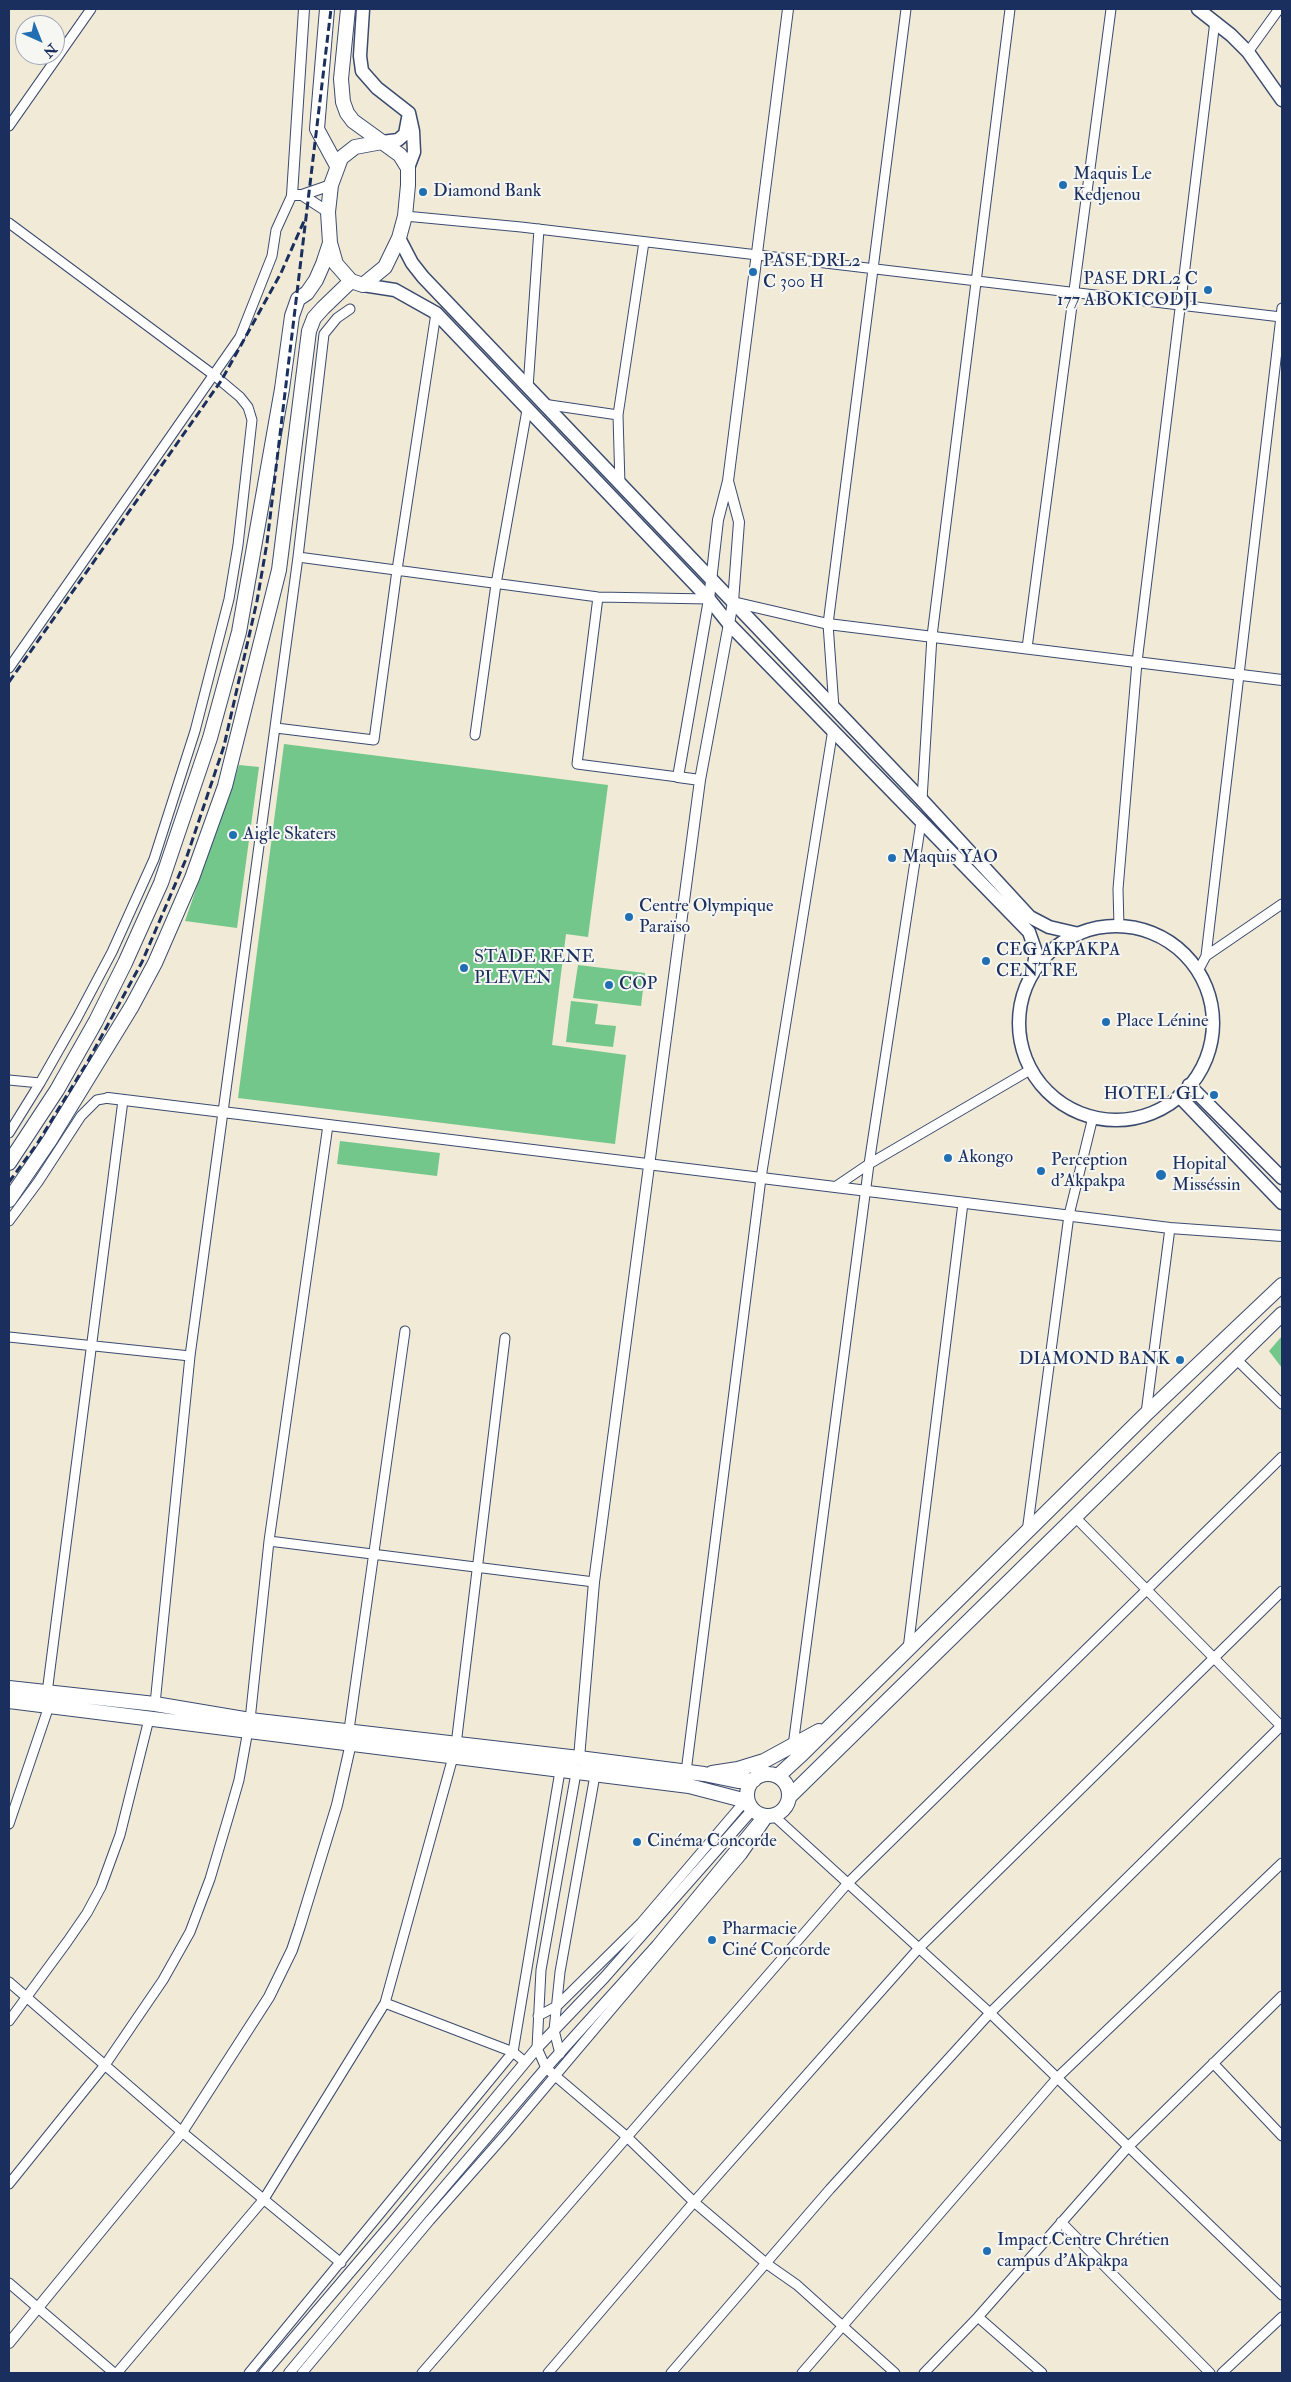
<!DOCTYPE html>
<html>
<head>
<meta charset="utf-8">
<style>
  body { margin:0 }
  #map { position:relative; width:1291px; height:2382px; overflow:hidden; background:#f1ead6; font-family:"IM FELL Double Pica",serif }
  canvas { display:block }
  .frame { position:absolute; inset:0; border:10px solid #1b2f5e; pointer-events:none }
  .north { position:absolute; left:15px; top:15px; width:50px; height:50px; box-sizing:border-box; background:#f6f6f2; border:1px solid #9ea6b7; border-radius:50%; rotate:136deg; font-size:14px; font-weight:700; line-height:20px; text-align:center; color:#1b2f5e }
  .north::after { content:''; display:block; margin:auto; width:18px; height:22px; background:#1f6fb2; clip-path:polygon(50% 0,100% 100%,50% 72%,0 100%) }
</style>
</head>
<body>
<div id="map">
<canvas width="1291" height="2382"></canvas>
<div class="frame"></div>
<div class="north">N</div>
</div>
<script>
const context = document.querySelector('canvas').getContext('2d');
context.lineJoin = 'round';
function fill(path, color) {
  context.fillStyle = color;
  context.fill(path, 'evenodd');
}
function poly(rows) {
  const path = new Path2D();
  for (const r of rows) {
    if (r.length === 3) {
      path.moveTo(r[0] + r[2], r[1]);
      path.arc(r[0], r[1], r[2], 0, 2 * Math.PI);
      continue;
    }
    path.moveTo(r[0], r[1]);
    for (let i = 2; i < r.length; i += 2) path.lineTo(r[i], r[i + 1]);
  }
  return path;
}
function strokePath(path, color, width, dash) {
  context.strokeStyle = color;
  context.lineWidth = width;
  context.lineCap = dash ? 'butt' : 'round';
  context.setLineDash(dash || []);
  context.stroke(path);
}
function write(font, color, halo, rows, align = 'center') {
  context.font = font + ' "IM FELL Double Pica",serif';
  context.lineWidth = 4;
  context.setLineDash([]);
  context.textBaseline = 'middle';
  context.strokeStyle = halo;
  context.fillStyle = color;
  for (const [text, x, y, turn = 0] of rows) {
    context.save();
    context.translate(x, y);
    context.rotate((+turn || 0) * Math.PI / 180);
    context.textAlign = isNaN(turn) ? turn : align;
    if (halo) context.strokeText(text, 0, 0);
    context.fillText(text, 0, 0);
    context.restore();
  }
}
fill(poly([
  [284,744,608,785,588,937,566,934,552,1045,626,1055,615,1144,238,1098],
  [239,765,259,767,237,928,185,921],
  [578,965,645,973,641,1006,573,998],
  [571,1001,598,1004,595,1024,616,1026,613,1047,566,1042],
  [340,1141,440,1153,437,1176,337,1164],
  [1282,1336,1282,1368,1269,1351]
]), '#73c78a');
const minor = poly([
  [1248,52,1279,9],
  [9,126,91,9],
  [405,216,521,227,1281,317],
  [9,223,215,376,240,397,248,407,252,420,238,545,229,599,195,731,154,859,112,952,77,1018,40,1083,9,1133],
  [528,388,539,229],
  [543,404,618,415],
  [620,485,618,415,644,242],
  [298,557,598,597,709,599],
  [598,597,577,764,678,777],
  [1027,648,1111,9],
  [9,668,240,337,272,256,276,230,292,195],
  [834,708,828,624,906,9],
  [276,728,374,740,397,570,436,313],
  [475,735,496,584,527,410],
  [922,800,932,636,1010,9],
  [1119,926,1118,889,1137,662,1215,21],
  [1206,956,1282,308],
  [1198,971,1206,956,1282,904],
  [9,1080,40,1083],
  [835,1187,869,1164,1030,1070],
  [9,1221,38,1182,81,1116,97,1100,108,1098],
  [9,1337,190,1356],
  [1235,1358,1282,1404],
  [1146,1413,1170,1228],
  [1074,1516,1282,1727],
  [1027,1532,1069,1215,1093,1117],
  [269,1541,594,1582],
  [908,1649,963,1203],
  [47,1693,123,1100],
  [155,1704,190,1356,298,557,324,334,337,318,350,309],
  [250,1720,269,1541,328,1125],
  [349,1730,405,1331],
  [456,1745,505,1338],
  [793,1746,869,1164,921,822],
  [686,1772,761,1178,833,729],
  [576,1773,541,1970,537,2048,546,2068,626,2136,694,2202,767,2264,797,2285,895,2373],
  [773,1815,990,2013,1282,2295],
  [9,1824,49,1706],
  [9,1982,182,2132,341,2263],
  [385,2003,513,2052,525,2062],
  [538,2016,557,2006,641,1923,745,1801],
  [9,2021,67,1942,87,1913,101,1887,120,1835,149,1719],
  [560,2054,554,2030,560,1972,595,1775],
  [1213,2063,1282,2136],
  [9,2184,105,2065,163,1980,190,1932,210,1879,229,1815,239,1780,248,1730],
  [1061,2222,1210,2373],
  [9,2283,114,2373],
  [978,2317,1042,2373],
  [117,2373,264,2199,385,2003,453,1757],
  [249,2373,513,2052,560,1771],
  [302,2373,430,2220,505,2135,742,1855,769,1816],
  [422,2373,847,1884,1282,1457],
  [548,2373,694,2202,919,1948,1282,1591],
  [671,2373,830,2189,990,2013,1282,1725],
  [802,2373,1058,2077,1282,1863],
  [924,2373,978,2317,1128,2147,1282,1996],
  [1222,2373,1282,2317]
]);
const tertiary = poly([
  [304,9,292,195,302,195,331,185],
  [302,195,328,212],
  [733,602,828,624,1282,680],
  [700,780,678,777,709,599,718,520,728,481,788,9],
  [108,1098,1170,1228,1282,1236],
  [579,1758,594,1582,700,780,733,602,739,522,728,481],
  [9,2343,182,2132,269,1997,292,1950,300,1926,337,1805,351,1743],
  [264,2373,392,2223,537,2048,604,1978,753,1809],
  [289,2373,418,2218,546,2068,657,1945,763,1816]
]);
const secondary = poly([
  [363,9,360,56,362,71,377,88,409,113,413,131,414,152,408,168],
  [1198,9,1231,35,1248,52,1282,100],
  [382,142,398,140,405,134,408,118],
  [399,238,412,263,423,277,922,800,1030,917,1049,927,1079,934],
  [363,285,395,290,436,313,709,599,729,624,1029,932,1036,952,1033,972],
  [1116,1023,97],
  [1189,1085,1282,1178],
  [1179,1096,1282,1203]
]);
const primary = poly([
  [9,1688,155,1704,250,1720,579,1758,704,1774,738,1781,754,1780],
  [9,1701,689,1786,739,1799,750,1806],
  [712,1773,738,1769,764,1761,819,1731],
  [768,1795,21],
  [778,1776,802,1754,1146,1414,1282,1285],
  [789,1797,1282,1314]
]);
const trunk = poly([
  [327,9,317,129,337,166],
  [330,243,336,264,351,281],
  [9,1163,57,1090,96,1021,125,963,161,883,210,738,239,632,282,389,292,316,298,299,307,293,316,280,323,264,330,243,328,212,331,185,341,158,355,147,382,142],
  [9,1200,50,1140,132,1006,155,963,192,878,225,786,279,570,309,331,314,318,323,308,351,281,363,285,385,267,399,238,405,216,408,185,408,168,400,155,353,121,347,113,343,102,341,79,348,9]
]);
strokePath(minor, '#3b4b70', 11);
strokePath(tertiary, '#3b4b70', 12);
strokePath(secondary, '#3b4b70', 15);
strokePath(primary, '#3b4b70', 16);
strokePath(trunk, '#3b4b70', 16);
strokePath(minor, '#fff', 9);
strokePath(tertiary, '#fff', 10);
strokePath(secondary, '#fff', 12);
strokePath(primary, '#fff', 14);
strokePath(trunk, '#fff', 14);
strokePath(poly([
  [9,682,221,381,281,273,304,221],
  [9,1182,37,1144,88,1061,142,962,186,859,224,746,257,601,267,543,331,9]
]), '#1b2f5e', 3, [8, 4]);
for (const [x, y, r, color] of [
  [1063,185,5,"#1f6fb2"],
  [423,192,5,"#1f6fb2"],
  [753,272,5,"#1f6fb2"],
  [1208,290,5,"#1f6fb2"],
  [233,835,5,"#1f6fb2"],
  [892,858,5,"#1f6fb2"],
  [629,917,5,"#1f6fb2"],
  [986,961,5,"#1f6fb2"],
  [464,968,5,"#1f6fb2"],
  [609,985,5,"#1f6fb2"],
  [1106,1022,5,"#1f6fb2"],
  [1214,1095,5,"#1f6fb2"],
  [948,1158,5,"#1f6fb2"],
  [1041,1171,5,"#1f6fb2"],
  [1161,1175,6,"#1f6fb2"],
  [1180,1360,5,"#1f6fb2"],
  [637,1842,5,"#1f6fb2"],
  [712,1940,5,"#1f6fb2"],
  [987,2251,5,"#1f6fb2"]
]) {
  const dot = new Path2D();
  dot.arc(x, y, r, 0, 2 * Math.PI);
  context.fillStyle = color;
  context.fill(dot);
  strokePath(dot, '#f6f6f2', 2);
}
write('18px', '#1b2f5e', '#f6f6f2', [
  ["Maquis Le",1073,175],
  ["Kedjenou",1073,196],
  ["Diamond Bank",433,192],
  ["PASE DRL2",763,262],
  ["C 300 H",763,283],
  ["PASE DRL2 C",1198,280,"right"],
  ["177 ABOKICODJI",1198,301,"right"],
  ["Aigle Skaters",243,835],
  ["Maquis YAO",902,858],
  ["Centre Olympique",639,907],
  ["Paraïso",639,928],
  ["CEG AKPAKPA",996,951],
  ["CENTRE",996,972],
  ["STADE RENE",474,958],
  ["PLEVEN",474,979],
  ["COP",619,985],
  ["Place Lénine",1116,1022],
  ["HOTEL GL",1204,1095,"right"],
  ["Akongo",958,1158],
  ["Perception",1051,1161],
  ["d'Akpakpa",1051,1182],
  ["Hopital",1172,1165],
  ["Misséssin",1172,1186],
  ["DIAMOND BANK",1170,1360,"right"],
  ["Cinéma Concorde",647,1842],
  ["Pharmacie",722,1930],
  ["Ciné Concorde",722,1951],
  ["Impact Centre Chrétien",997,2241],
  ["campus d'Akpakpa",997,2262]
], 'left');
</script>
</body>
</html>
